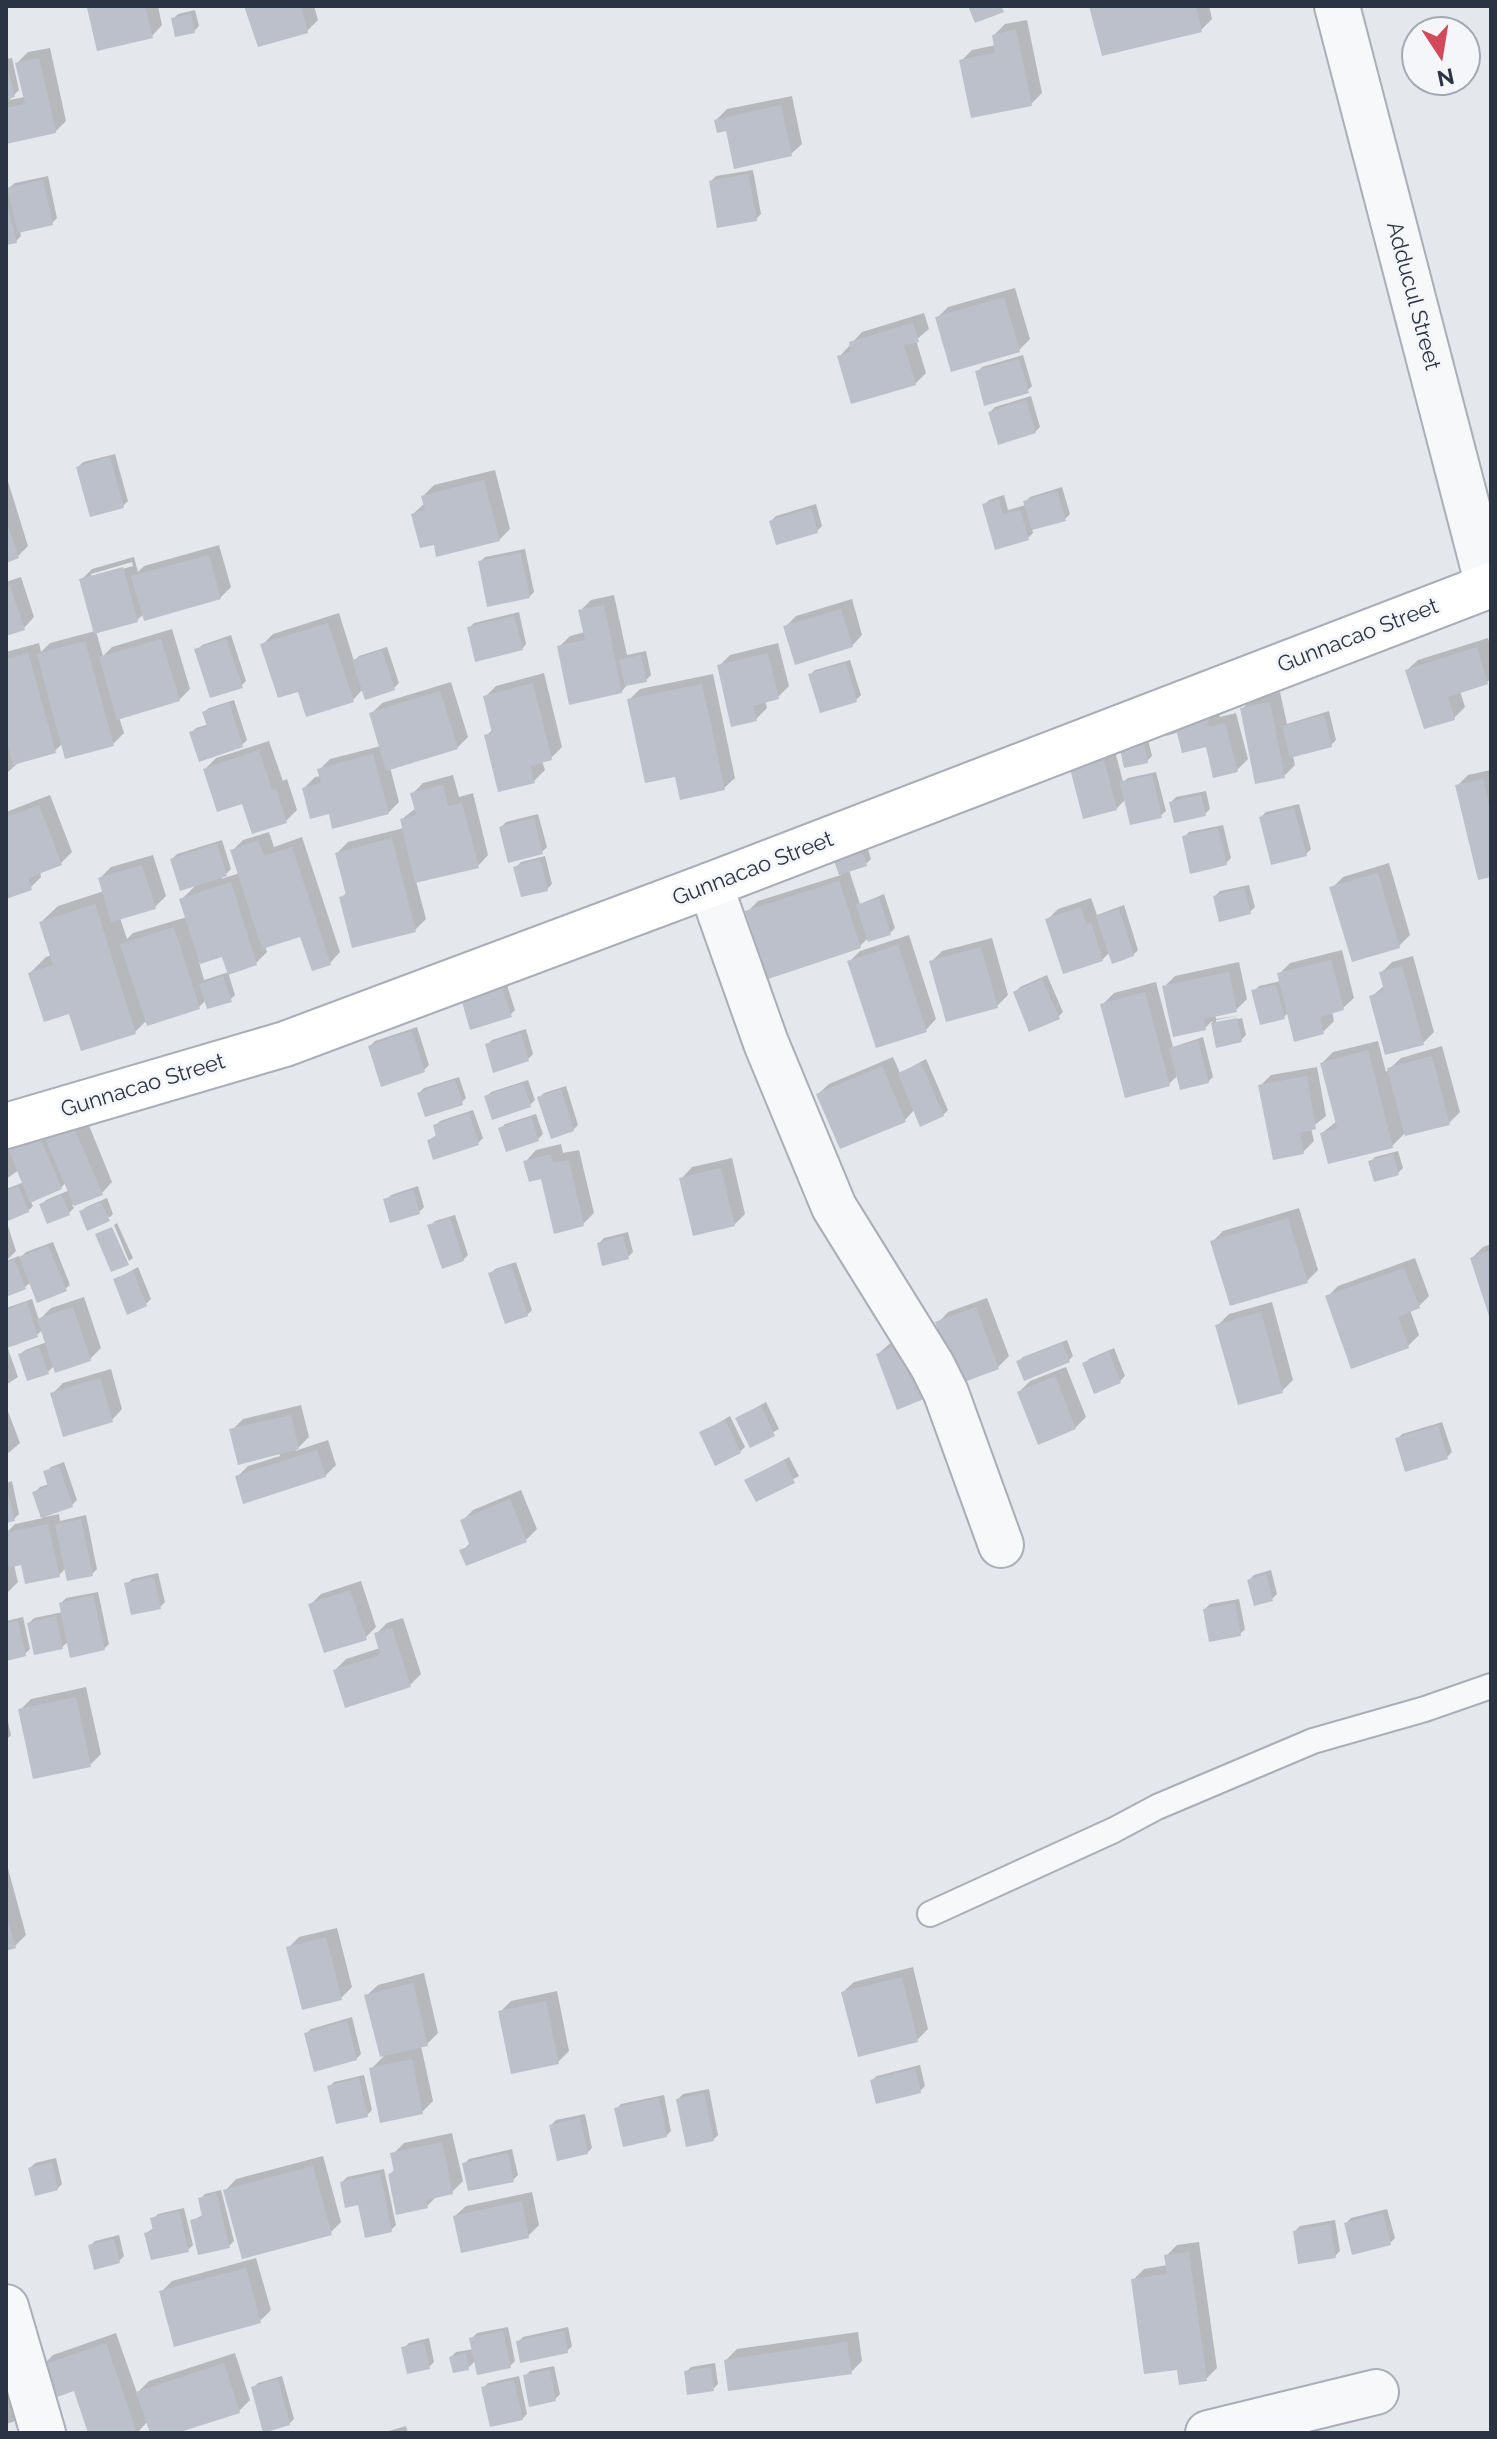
<!DOCTYPE html>
<html>
<head>
<meta charset="utf-8">
<style>
  body { margin:0 }
  #map { position:relative; width:1497px; height:2439px; overflow:hidden; background:#e4e7ec; font-family:Raleway,sans-serif }
  canvas { display:block }
  .frame { position:absolute; inset:0; border:8px solid #2b3445; pointer-events:none }
  .north { position:absolute; left:1401px; top:16px; width:80px; height:80px; box-sizing:border-box; background:#f4f6f9; border:2px solid #a4a8b1; border-radius:50%; rotate:168deg; font-size:22px; font-weight:700; line-height:32px; text-align:center; color:#2b3445 }
  .north::after { content:''; display:block; margin:auto; width:28px; height:36px; background:#d1495b; clip-path:polygon(50% 0,100% 100%,50% 72%,0 100%) }
</style>
</head>
<body>
<div id="map">
<canvas width="1497" height="2439"></canvas>
<div class="frame"></div>
<div class="north">N</div>
</div>
<script>
const context = document.querySelector('canvas').getContext('2d');
context.lineJoin = 'round';
function fill(path, color) {
  context.fillStyle = color;
  context.fill(path, 'evenodd');
}
function poly(rows) {
  const path = new Path2D();
  for (const r of rows) {
    path.moveTo(r[0], r[1]);
    for (let i = 2; i < r.length; i += 2) path.lineTo(r[i], r[i + 1]);
  }
  return path;
}
function strokePath(path, color, width, dash) {
  context.strokeStyle = color;
  context.lineWidth = width;
  context.lineCap = dash ? 'butt' : 'round';
  context.setLineDash(dash || []);
  context.stroke(path);
}
function write(font, color, halo, rows, align = 'center') {
  context.font = font + ' Raleway,sans-serif';
  context.lineWidth = 6;
  context.setLineDash([]);
  context.textBaseline = 'middle';
  context.strokeStyle = halo;
  context.fillStyle = color;
  for (const [text, x, y, turn = 0] of rows) {
    context.save();
    context.translate(x, y);
    context.rotate((+turn || 0) * Math.PI / 180);
    context.textAlign = isNaN(turn) ? turn : align;
    if (halo) context.strokeText(text, 0, 0);
    context.fillText(text, 0, 0);
    context.restore();
  }
}
fill(poly([
  [92,6,158,6,162,25,152,36,89,9],
  [246,6,314,6,318,20,307,31],
  [1091,6,1209,6,1212,19,1201,30],
  [195,10,199,26,194,31,173,19,178,14],
  [1027,20,1042,93,1031,104,961,61,972,50,996,45,994,35,1005,24],
  [50,48,66,121,55,132,6,143,6,100,10,96,6,97,6,59,12,58,19,90,9,100,25,97,17,63,28,52],
  [792,96,802,144,791,154,728,129,716,120,727,109],
  [753,170,761,214,756,219,711,181,716,176],
  [48,176,57,218,52,223,20,231,21,236,16,241,6,243,6,190,15,183],
  [1015,288,1030,339,1019,350,937,318,948,307],
  [924,313,929,329,916,340,926,373,915,384,839,357,862,332],
  [1023,355,1032,386,1027,391,977,372,982,367],
  [1031,396,1040,427,1035,432,990,412,995,407],
  [115,454,128,501,123,506,91,515,78,467,83,462],
  [495,470,510,529,499,540,413,514,425,503,423,496,434,485],
  [6,475,28,546,17,557,6,561],
  [1062,487,1070,514,1065,519,1032,528,1033,533,1028,538,984,505,989,500,1004,495,1008,510,1026,505,1025,502,1030,497],
  [816,504,822,526,817,531,771,521,776,516],
  [219,545,231,587,220,598,144,614,137,620,96,631,103,656,112,647,172,629,190,689,179,700,119,717,124,733,113,744,63,743,55,751,20,761,6,774,6,652,39,643,41,652,50,643,95,631,81,580,92,569,134,557,138,572,144,566],
  [132,562,133,566,91,578,91,574],
  [525,549,534,592,529,597,480,562,485,557],
  [21,577,34,617,24,628,6,634,6,582],
  [614,595,627,655,646,651,651,675,646,680,629,683,621,692,559,647,570,636,585,632,580,611,591,600],
  [852,599,862,635,852,646,785,627,796,616],
  [519,612,526,644,522,649,469,628,474,623],
  [339,613,354,661,359,656,387,647,399,683,394,688,363,689,353,700,299,689,262,645,273,634],
  [231,635,246,681,241,686,197,650,202,645],
  [1488,638,1491,648,1491,679,1487,682,1460,691,1465,707,1454,718,1407,670,1418,660],
  [778,643,789,686,778,697,765,700,767,708,756,719,719,666,730,655],
  [850,660,861,695,856,700,810,675,815,670],
  [544,673,562,747,551,758,542,761,545,770,534,781,486,736,493,729,485,697,496,686],
  [713,674,735,778,724,788,677,774,629,700,640,689],
  [451,682,468,737,457,748,390,767,399,802,388,813,330,812,304,788,315,777,321,776,319,770,330,759,381,746,371,714,382,703],
  [1280,692,1287,724,1329,711,1336,740,1331,745,1293,756,1295,765,1284,776,1242,709,1253,698],
  [234,700,247,740,242,745,191,733,196,728,209,724,204,712,209,708],
  [1216,700,1220,717,1236,713,1248,759,1237,770,1207,745,1183,751],
  [1145,727,1152,756,1147,761,1125,731],
  [1112,739,1123,782,1128,778,1156,772,1166,811,1160,816,1126,799,1116,809,1070,758],
  [269,741,283,781,287,779,297,810,286,821,243,802,205,769,216,758],
  [1491,770,1491,875,1457,786,1468,775],
  [453,775,459,797,473,793,488,855,478,866,416,881,426,919,415,930,341,898,347,892,337,853,348,842,404,828,402,819,416,808,412,794,423,783],
  [1206,791,1210,809,1205,814,1171,802,1176,797],
  [50,795,72,852,61,863,40,871,41,877,30,888,6,897,6,812],
  [1299,804,1311,849,1306,854,1261,817,1266,812],
  [538,814,547,847,542,852,501,827,506,822],
  [1223,825,1231,858,1226,863,1184,837,1189,832],
  [269,832,274,847,302,837,340,952,330,963,302,935,265,946,267,952,256,963,228,972,235,995,230,1000,206,1000,199,1007,147,1020,135,1032,71,1012,30,973,46,957,52,955,41,922,58,906,104,891,100,878,111,867,153,855,166,896,155,907,120,918,127,939,133,933,187,917,181,900,198,883,172,859,177,854,222,840,231,869,221,879,240,873,232,851,243,840],
  [223,955,229,972,204,980,199,962],
  [863,834,871,859,866,864,849,870,860,904,884,894,895,928,890,933,869,937,860,946,747,912,758,901,841,875,832,847],
  [545,856,552,884,547,889,516,867,521,862],
  [1389,863,1410,935,1399,946,1332,888,1343,877],
  [1249,885,1255,907,1250,912,1215,896,1220,891],
  [1091,898,1097,915,1124,905,1138,950,1133,955,1110,952,1102,960,1047,920,1058,909],
  [909,935,936,1019,926,1030,849,962,860,951],
  [992,938,1008,995,997,1006,931,962,942,951],
  [1342,950,1354,998,1343,1008,1332,1011,1334,1021,1323,1032,1289,1012,1284,1017,1254,991,1259,986,1281,981,1279,974,1290,963],
  [1413,956,1434,1032,1423,1043,1371,997,1385,985,1381,973,1392,962],
  [1239,962,1247,999,1236,1010,1215,1014,1216,1019,1242,1015,1216,1020,1216,1024,1242,1018,1246,1035,1241,1040,1218,1045,1212,1021,1205,1028,1164,987,1175,976],
  [1047,975,1063,1012,1058,1017,1015,992,1020,987],
  [505,979,515,1010,510,1015,462,996],
  [1156,982,1173,1047,1203,1037,1213,1077,1208,1082,1178,1075,1169,1084,1103,1004,1114,993],
  [417,1027,429,1065,424,1070,370,1046,375,1041],
  [526,1029,533,1054,528,1059,487,1045,492,1040],
  [1378,1041,1386,1072,1401,1058,1442,1046,1460,1112,1449,1123,1406,1132,1392,1146,1322,1133,1337,1121,1322,1063,1333,1052],
  [893,1057,900,1073,926,1059,948,1110,943,1115,915,1109,905,1120,818,1094,829,1084],
  [1317,1067,1326,1116,1311,1128,1314,1141,1303,1152,1260,1086,1271,1075],
  [459,1077,466,1098,461,1103,419,1093,424,1088],
  [528,1080,535,1100,530,1105,486,1097,491,1092],
  [566,1086,578,1125,573,1130,539,1098,544,1093],
  [473,1110,483,1138,478,1143,429,1140,438,1134,435,1126,440,1121],
  [536,1114,543,1134,538,1139,500,1129,505,1124],
  [86,1118,112,1182,102,1193,72,1205,74,1208,69,1213,41,1205,46,1200,70,1190,66,1182,61,1188,30,1200,33,1206,28,1211,6,1220,16,1251,7,1260,6,1258,6,1189,24,1182,19,1170,6,1179,6,1143,48,1121,54,1136,60,1130],
  [561,1144,563,1153,579,1150,594,1213,583,1224,526,1161,536,1150],
  [1398,1151,1403,1168,1398,1173,1370,1162,1375,1157],
  [732,1158,745,1214,734,1225,682,1178,692,1167],
  [418,1186,424,1207,419,1212,386,1200,391,1195],
  [107,1198,113,1214,110,1217,81,1212,86,1207],
  [1299,1208,1318,1270,1307,1281,1212,1242,1223,1231],
  [455,1215,468,1255,463,1260,430,1226,435,1221],
  [117,1223,133,1258,129,1261,114,1225],
  [628,1232,633,1252,628,1257,599,1243,604,1238],
  [53,1242,70,1285,65,1289,31,1282,25,1287,6,1295,6,1261,19,1256,20,1258,26,1252],
  [1491,1244,1491,1314,1472,1258,1483,1247],
  [1415,1258,1429,1296,1418,1307,1410,1310,1419,1335,1408,1346,1327,1297,1338,1286],
  [516,1262,532,1310,527,1315,490,1274,495,1269],
  [138,1267,151,1299,146,1304,115,1280],
  [84,1297,101,1348,90,1359,55,1365,48,1372,20,1355,25,1350,47,1342,43,1329,37,1335,7,1346,18,1377,6,1385,6,1345,8,1345,6,1308,32,1299,39,1320,51,1308],
  [987,1298,1009,1356,998,1367,938,1323,948,1312],
  [1272,1302,1293,1380,1282,1391,1218,1325,1229,1314],
  [920,1331,940,1384,878,1354,889,1344],
  [1067,1340,1073,1356,1068,1361,1018,1362,1023,1357],
  [1114,1348,1125,1376,1120,1381,1095,1392,1084,1364,1089,1359],
  [1066,1367,1086,1417,1075,1428,1019,1392,1030,1381],
  [111,1369,122,1409,112,1420,52,1394,63,1383],
  [766,1402,779,1429,751,1445,738,1418],
  [301,1405,309,1437,295,1451,328,1440,336,1465,325,1476,237,1477,248,1466,280,1456,279,1452,232,1430,243,1419],
  [6,1406,20,1443,6,1455],
  [730,1416,745,1447,740,1452,701,1433],
  [1442,1422,1452,1452,1447,1457,1397,1439,1402,1434],
  [789,1457,799,1476,757,1499,747,1480],
  [64,1462,77,1500,72,1505,44,1514,45,1517,59,1514,60,1521,86,1515,97,1569,92,1574,66,1568,59,1575,23,1563,14,1565,18,1582,6,1594,6,1533,15,1524,43,1518,35,1492,40,1487,49,1484,46,1472,51,1467],
  [12,1481,19,1514,14,1519,6,1521,6,1483],
  [521,1490,537,1529,526,1540,462,1551,471,1542,462,1521,473,1510],
  [1271,1570,1277,1594,1272,1599,1249,1580,1254,1575],
  [158,1573,165,1602,160,1607,127,1584,132,1579],
  [361,1581,376,1627,365,1638,310,1605,321,1594],
  [98,1592,109,1644,104,1649,69,1641,62,1647,29,1623,34,1618,63,1612,61,1603,66,1598],
  [1239,1599,1245,1629,1240,1634,1205,1609,1210,1604],
  [23,1617,30,1649,25,1654,6,1659,6,1621],
  [403,1618,421,1674,410,1685,335,1670,346,1659,380,1648,376,1634,387,1623],
  [86,1687,101,1754,90,1765,20,1710,31,1699],
  [6,1713,11,1735,6,1740],
  [6,1861,26,1935,15,1946,6,1948],
  [337,1928,352,1987,341,1998,288,1948,299,1937],
  [913,1967,928,2029,917,2040,843,1992,854,1982],
  [424,1973,438,2033,427,2044,421,2046,433,2101,422,2112,371,2069,386,2054,367,1995,378,1985],
  [557,1991,569,2051,558,2062,500,2012,511,2001],
  [352,2017,361,2054,356,2059,306,2034,311,2029],
  [920,2065,925,2086,920,2091,872,2080,877,2076],
  [364,2075,372,2110,367,2115,329,2087,334,2082],
  [709,2089,718,2135,713,2140,678,2099,683,2094],
  [664,2095,671,2131,666,2136,616,2109,621,2104],
  [585,2114,592,2148,587,2153,551,2125,556,2120],
  [452,2133,463,2181,452,2192,438,2195,427,2206,390,2174,396,2168,393,2154,404,2143],
  [512,2149,518,2175,513,2180,464,2164,469,2159],
  [323,2156,341,2222,330,2233,226,2190,236,2179],
  [56,2158,62,2184,57,2189,30,2168,35,2163],
  [384,2169,396,2225,391,2230,360,2203,342,2182,347,2177],
  [221,2190,234,2241,229,2246,192,2221,204,2214,200,2199,205,2194],
  [532,2192,539,2225,528,2236,455,2216,466,2206],
  [184,2208,193,2245,188,2250,146,2233,154,2228,153,2219,158,2214],
  [1387,2209,1395,2238,1390,2243,1346,2223,1351,2218],
  [1335,2220,1340,2251,1335,2256,1295,2231,1300,2226],
  [119,2235,124,2256,119,2261,90,2246,95,2241],
  [1199,2242,1217,2368,1206,2379,1178,2367,1133,2280,1144,2269,1168,2265,1166,2256,1177,2245],
  [256,2258,271,2310,260,2321,161,2292,172,2281],
  [508,2327,515,2361,510,2366,476,2360,468,2368,451,2357,456,2352,474,2349,472,2338,477,2333],
  [568,2327,572,2346,567,2351,518,2342,523,2337],
  [858,2332,862,2361,851,2372,726,2360,737,2349],
  [116,2333,137,2393,149,2381,235,2353,250,2400,239,2411,170,2433,152,2433,148,2421,137,2433,90,2433,75,2389,42,2366,53,2355],
  [429,2338,434,2362,429,2367,404,2348,409,2343],
  [715,2363,718,2384,713,2389,686,2372,691,2367],
  [554,2366,560,2394,555,2399,525,2376,530,2371],
  [6,2372,24,2411,13,2422,6,2424],
  [282,2376,294,2419,289,2424,253,2388,258,2383],
  [519,2376,527,2414,522,2419,483,2388,488,2383],
  [406,2426,408,2433,384,2433,385,2432]
]), '#0003');
fill(poly([
  [96,6,145,6,153,38,97,51,87,8],
  [244,6,301,6,308,33,258,47],
  [968,6,1001,6,1004,12,975,23],
  [1089,6,1196,6,1202,32,1102,56],
  [191,14,195,33,175,37,171,18],
  [1016,29,1032,106,971,118,959,60,995,53,992,35],
  [39,58,56,133,6,144,6,108,25,104,15,63],
  [6,62,15,97,6,99],
  [781,105,792,156,734,169,726,131,717,133,714,120],
  [748,174,757,221,717,228,709,181],
  [43,180,53,225,18,233,7,188],
  [6,199,17,243,6,245],
  [1004,297,1020,352,951,372,935,317],
  [913,323,919,342,904,345,916,385,851,404,837,356,851,352,849,342],
  [1019,359,1029,393,984,406,975,371],
  [1026,400,1036,433,998,445,988,412],
  [110,457,124,508,90,517,76,467],
  [484,480,500,541,436,557,434,545,420,548,411,514,425,510,421,496],
  [1057,491,1066,521,1032,530,1023,501],
  [999,499,1003,514,1020,510,1029,540,995,550,982,504],
  [811,508,818,533,776,545,769,521],
  [6,521,19,558,6,563],
  [521,553,530,598,487,607,478,561],
  [209,555,221,599,144,621,131,576],
  [123,567,138,622,94,634,79,579],
  [10,586,25,630,6,636,6,588],
  [604,605,622,693,569,705,557,646,585,640,578,610],
  [841,609,853,647,795,665,783,626],
  [514,616,523,650,475,662,467,627],
  [328,623,354,702,306,717,298,692,278,698,260,644],
  [161,639,180,701,117,720,99,657],
  [226,639,243,688,210,698,194,649],
  [85,641,114,746,65,759,37,654],
  [1477,647,1488,684,1448,697,1455,720,1424,729,1405,670],
  [382,650,395,690,365,700,352,660],
  [28,653,56,753,13,765,6,737,6,659],
  [768,653,779,699,753,706,757,721,731,727,717,665],
  [641,655,647,682,625,686,619,660],
  [846,663,857,702,820,713,808,674],
  [533,683,552,760,530,766,535,783,498,792,484,735,492,733,483,696],
  [702,684,725,790,680,800,675,777,645,783,627,699],
  [440,691,458,749,386,771,369,713],
  [1270,702,1285,778,1255,784,1240,708],
  [229,703,243,747,199,762,189,732,207,726,202,712],
  [1205,709,1209,727,1225,723,1238,772,1213,778,1206,747,1182,753,1177,733,1166,736,1162,720],
  [1324,715,1332,747,1290,758,1282,726],
  [1141,730,1148,763,1124,768,1117,735],
  [1101,748,1117,810,1083,819,1067,757],
  [259,750,272,790,276,789,287,823,252,834,242,804,217,812,203,769],
  [373,754,389,814,332,829,329,814,310,819,302,788,321,783,317,769],
  [1152,775,1162,818,1130,825,1120,782],
  [1483,779,1491,814,1491,877,1478,880,1455,785],
  [443,785,448,806,462,803,479,868,415,883,400,819,416,815,410,793],
  [1201,795,1206,816,1174,823,1169,802],
  [39,805,62,865,28,878,32,890,6,899,6,817],
  [1294,808,1307,856,1271,865,1259,817],
  [534,818,543,854,508,863,499,827],
  [1218,828,1227,865,1190,874,1182,836],
  [858,837,867,866,839,875,829,847],
  [392,838,416,932,352,948,339,897,346,895,335,853],
  [258,841,264,856,292,847,331,965,312,971,300,937,262,949,230,850],
  [217,844,227,876,180,891,170,859],
  [540,859,548,891,521,897,513,867],
  [142,865,156,909,111,922,98,878],
  [1378,873,1400,948,1352,962,1329,887],
  [839,881,861,948,768,979,745,911],
  [231,882,257,965,228,975,222,957,200,964,179,899],
  [1244,888,1251,914,1219,922,1213,896],
  [879,898,891,935,868,942,856,905],
  [95,904,136,1034,81,1051,69,1014,44,1022,28,973,53,965,39,922],
  [1081,907,1086,924,1091,923,1103,961,1063,974,1045,919],
  [1119,909,1134,956,1112,964,1096,916],
  [174,927,200,1009,147,1026,120,944],
  [898,945,927,1032,876,1048,847,961],
  [981,947,998,1008,946,1022,929,961],
  [1331,960,1344,1010,1320,1017,1324,1034,1294,1042,1277,973],
  [1402,966,1424,1045,1385,1055,1369,996,1384,991,1379,972],
  [1229,972,1237,1012,1204,1019,1206,1030,1173,1037,1162,986],
  [223,976,232,1002,207,1009,199,984],
  [1042,979,1060,1019,1029,1032,1013,992],
  [500,982,512,1017,470,1030,460,995],
  [1276,985,1285,1019,1260,1025,1251,990],
  [1145,992,1170,1086,1125,1098,1100,1004],
  [1237,1018,1242,1042,1216,1048,1211,1023],
  [412,1031,425,1072,381,1087,368,1046],
  [521,1033,529,1061,493,1073,485,1044],
  [1198,1041,1209,1083,1180,1090,1169,1048],
  [1368,1050,1393,1148,1328,1164,1320,1133,1337,1128,1320,1063],
  [1432,1056,1450,1125,1405,1136,1387,1068],
  [921,1063,944,1116,920,1127,898,1073],
  [882,1066,906,1122,840,1149,816,1094],
  [1307,1076,1316,1129,1300,1133,1304,1154,1273,1160,1258,1085],
  [455,1080,463,1105,425,1117,417,1093],
  [523,1083,531,1107,492,1120,484,1096],
  [561,1089,574,1131,551,1139,537,1097],
  [469,1113,479,1145,433,1160,427,1140,436,1137,433,1125],
  [531,1117,539,1141,506,1152,498,1128],
  [74,1128,103,1195,74,1206,46,1140],
  [37,1131,62,1189,30,1203,6,1143],
  [551,1154,553,1163,569,1160,584,1226,554,1234,541,1179,529,1182,523,1161],
  [1393,1154,1399,1175,1374,1182,1368,1161],
  [721,1168,735,1226,693,1236,679,1178],
  [18,1186,29,1212,8,1221,6,1191],
  [413,1190,420,1214,390,1223,383,1199],
  [62,1195,70,1215,47,1224,39,1204],
  [101,1202,110,1221,87,1231,79,1211],
  [450,1218,464,1261,442,1269,427,1225],
  [1288,1218,1308,1283,1230,1306,1210,1241],
  [112,1227,129,1265,111,1272,95,1234],
  [623,1236,629,1259,602,1266,597,1243],
  [48,1246,67,1291,37,1303,19,1257],
  [1491,1250,1491,1318,1490,1319,1470,1258],
  [14,1259,26,1289,6,1297,6,1263],
  [511,1265,528,1316,505,1324,488,1273],
  [1404,1268,1420,1308,1398,1317,1409,1348,1351,1369,1325,1296],
  [133,1271,147,1306,127,1315,113,1279],
  [27,1302,38,1337,7,1348,6,1310],
  [73,1307,91,1361,55,1373,37,1319],
  [976,1307,999,1369,959,1384,935,1322],
  [1261,1312,1283,1393,1238,1405,1215,1325],
  [909,1340,931,1396,897,1410,876,1354],
  [1062,1343,1070,1362,1024,1381,1016,1361],
  [39,1347,49,1374,27,1381,18,1354],
  [1109,1352,1121,1383,1094,1394,1082,1363],
  [1055,1376,1076,1429,1038,1445,1017,1392],
  [100,1378,113,1422,63,1437,50,1393],
  [761,1405,775,1436,750,1448,735,1418],
  [291,1415,299,1449,238,1465,229,1429],
  [725,1420,741,1453,715,1466,699,1432],
  [1438,1426,1448,1459,1405,1472,1395,1438],
  [317,1450,326,1477,243,1504,235,1476],
  [784,1460,795,1483,756,1502,744,1480],
  [59,1466,73,1507,41,1518,32,1492,48,1487,43,1471],
  [6,1486,15,1521,6,1523],
  [510,1499,527,1542,466,1566,459,1550,470,1546,460,1520],
  [81,1519,93,1576,67,1581,55,1525],
  [48,1524,60,1577,25,1584,21,1565,9,1568,6,1533],
  [1266,1574,1273,1601,1254,1606,1247,1580],
  [154,1577,161,1609,131,1615,124,1583],
  [350,1590,367,1640,324,1653,308,1604],
  [93,1595,105,1650,70,1658,59,1603],
  [1235,1603,1241,1636,1209,1642,1203,1609],
  [56,1616,63,1649,34,1655,27,1623],
  [18,1621,26,1656,6,1661,6,1623],
  [392,1628,411,1687,345,1708,333,1670,380,1655,374,1633],
  [76,1697,91,1767,33,1779,18,1709],
  [6,1914,16,1948,6,1951],
  [326,1937,342,2000,302,2010,286,1947],
  [902,1977,918,2042,858,2057,841,1992],
  [413,1983,428,2046,380,2057,364,1995],
  [546,2001,559,2064,511,2074,498,2011],
  [347,2021,357,2060,314,2072,304,2033],
  [412,2059,423,2114,380,2123,369,2068],
  [915,2069,921,2093,876,2104,870,2080],
  [359,2078,368,2117,336,2124,327,2086],
  [704,2093,714,2141,686,2147,676,2099],
  [659,2098,667,2137,623,2147,614,2108],
  [580,2118,588,2154,557,2161,549,2125],
  [442,2142,453,2194,426,2200,428,2208,396,2215,388,2174,394,2172,390,2153],
  [508,2153,514,2182,468,2191,462,2163],
  [52,2162,58,2190,35,2196,28,2168],
  [313,2166,332,2235,242,2259,223,2190],
  [380,2173,392,2232,365,2238,358,2205,345,2208,340,2182],
  [216,2193,230,2248,198,2255,190,2220,202,2217,198,2198],
  [522,2201,529,2238,461,2253,453,2216],
  [179,2211,189,2252,151,2260,144,2233,153,2231,150,2218],
  [1383,2213,1391,2245,1352,2255,1344,2223],
  [1330,2224,1336,2258,1298,2264,1293,2231],
  [114,2239,120,2263,94,2270,88,2245],
  [1189,2252,1207,2381,1179,2385,1177,2370,1144,2374,1131,2279,1167,2274,1164,2255],
  [246,2268,261,2323,174,2347,159,2291],
  [503,2331,511,2368,477,2375,469,2338],
  [564,2331,568,2353,520,2363,516,2341],
  [424,2342,430,2369,407,2374,401,2347],
  [847,2342,852,2374,728,2391,724,2360],
  [106,2343,137,2433,88,2433,74,2391,52,2399,40,2366],
  [466,2353,469,2370,453,2373,449,2357],
  [224,2363,240,2413,177,2433,150,2433,136,2392],
  [711,2367,714,2391,687,2395,684,2371],
  [550,2370,556,2401,529,2407,523,2375],
  [278,2379,290,2425,263,2433,251,2387],
  [514,2380,523,2420,490,2427,481,2387]
]), '#bbc0ca');
const lane = poly([
  [930,1914,1114,1830,1157,1807,1313,1741,1425,1709,1491,1686]
]);
const street = poly([
  [1337,6,1488,586],
  [710,885,766,1043,834,1207,932,1365,946,1393,1001,1545],
  [6,2307,43,2433],
  [1208,2433,1376,2392]
]);
const secondary = poly([
  [6,1126,285,1044,710,885,1491,585]
]);
strokePath(lane, '#a9aeb7', 28);
strokePath(street, '#a9aeb7', 48);
strokePath(secondary, '#a9aeb7', 48);
strokePath(lane, '#f7f8fa', 24);
strokePath(street, '#f7f8fa', 44);
strokePath(secondary, '#fff', 44);
write('22px', '#2b3445', '#f4f6f9', [
  ["Adducul Street",1413,296,75],
  ["Gunnacao Street",1358,636,-21],
  ["Gunnacao Street",753,869,-21],
  ["Gunnacao Street",143,1086,-17]
]);
</script>
</body>
</html>
